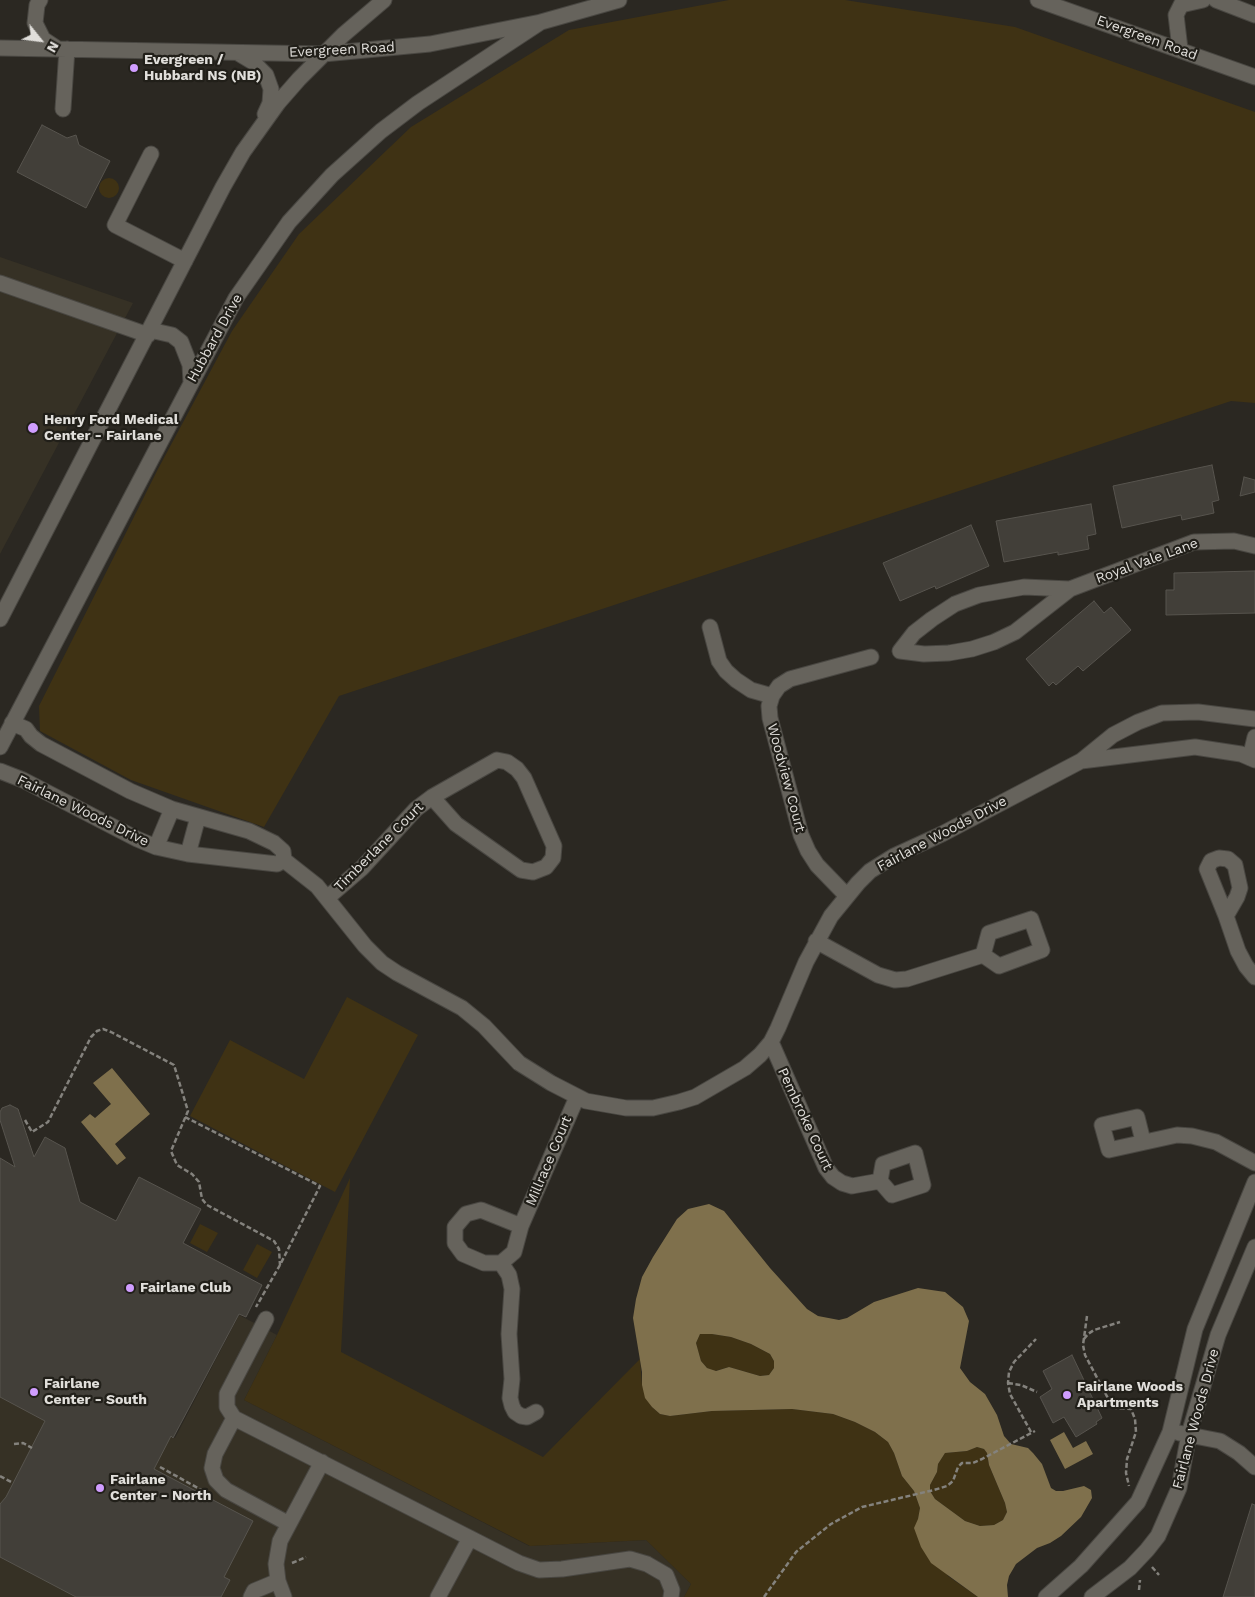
<!DOCTYPE html>
<html>
<head>
<meta charset="utf-8">
<style>
  body { margin:0 }
  #map { position:relative; width:1255px; height:1597px; overflow:hidden; background:#2b2822; font-family:"Work Sans",sans-serif }
  canvas { display:block }
  .north { position:absolute; left:15px; top:15px; width:50px; height:50px; -webkit-text-stroke:4px #211f19; paint-order:stroke; rotate:119deg; font-size:14px; font-weight:700; line-height:20px; text-align:center; color:#e1dfdb }
  .north::after { content:''; display:block; margin:auto; width:18px; height:22px; background:#e1dfdb; clip-path:polygon(50% 0,100% 100%,50% 72%,0 100%) }
</style>
</head>
<body>
<div id="map">
<canvas width="1255" height="1597"></canvas>
<div class="north">N</div>
</div>
<script>
const context = document.querySelector('canvas').getContext('2d');
context.lineJoin = 'round';
function fill(path, color) {
  context.fillStyle = color;
  context.fill(path, 'evenodd');
}
function poly(rows) {
  const path = new Path2D();
  for (const r of rows) {
    if (r.length === 3) {
      path.moveTo(r[0] + r[2], r[1]);
      path.arc(r[0], r[1], r[2], 0, 2 * Math.PI);
      continue;
    }
    path.moveTo(r[0], r[1]);
    for (let i = 2; i < r.length; i += 2) path.lineTo(r[i], r[i + 1]);
  }
  return path;
}
function strokePath(path, color, width, dash) {
  context.strokeStyle = color;
  context.lineWidth = width;
  context.lineCap = dash ? 'butt' : 'round';
  context.setLineDash(dash || []);
  context.stroke(path);
}
function write(font, color, halo, rows, align = 'center') {
  context.font = font + ' "Work Sans",sans-serif';
  context.lineWidth = 4.5;
  context.setLineDash([]);
  context.textBaseline = 'middle';
  context.strokeStyle = halo;
  context.fillStyle = color;
  for (const [text, x, y, turn = 0] of rows) {
    context.save();
    context.translate(x, y);
    context.rotate((+turn || 0) * Math.PI / 180);
    context.textAlign = isNaN(turn) ? turn : align;
    if (halo) context.strokeText(text, 0, 0);
    context.fillText(text, 0, 0);
    context.restore();
  }
}
fill(poly([
  [0,257,133,303,0,554],
  [239,1315,277,1335,244,1400,529,1546,646,1540,691,1584,684,1597,0,1597,0,1347,175,1438]
]), '#363125');
fill(poly([
  [729,0,845,0,1015,27,1255,112,1255,403,1231,401,339,696,264,827,131,780,40,731,39,706,158,469,232,331,299,234,411,127,569,30],
  [109,188,10],
  [347,997,418,1035,335,1192,190,1116,230,1040,304,1079],
  [350,1178,341,1352,543,1457,640,1359,642,1385,652,1407,660,1414,670,1416,712,1411,792,1409,833,1414,855,1422,875,1432,888,1442,894,1453,902,1476,914,1491,920,1508,918,1519,948,1576,978,1597,684,1597,691,1584,646,1540,530,1546,244,1400,277,1335],
  [200,1224,218,1233,207,1252,190,1243],
  [257,1244,272,1252,257,1278,243,1270],
  [700,1334,712,1334,731,1337,751,1344,770,1354,774,1361,774,1368,769,1375,760,1376,729,1367,715,1371,707,1368,701,1361,696,1343],
  [977,1447,984,1449,987,1453,989,1465,1005,1503,1007,1512,1003,1520,994,1525,980,1526,965,1521,935,1499,930,1491,930,1485,937,1472,938,1464,945,1453,967,1451]
]), '#3f3214');
fill(poly([
  [112,1068,150,1114,115,1144,126,1158,117,1165,81,1122,90,1114,95,1118,111,1104,93,1083],
  [709,1204,724,1211,770,1268,807,1309,818,1316,839,1320,847,1318,874,1302,918,1288,945,1292,963,1307,969,1321,960,1368,970,1382,985,1394,997,1415,1004,1436,1011,1444,1028,1448,1033,1453,1042,1464,1051,1488,1056,1491,1063,1491,1084,1486,1091,1490,1092,1498,1081,1517,1061,1536,1050,1543,1037,1548,1016,1564,1009,1576,1007,1585,1008,1597,978,1597,931,1563,921,1547,914,1528,918,1519,920,1508,914,1491,902,1476,894,1453,888,1442,875,1432,855,1422,833,1414,792,1409,712,1411,670,1416,660,1414,652,1407,645,1398,642,1385,642,1372,633,1318,636,1299,642,1277,653,1257,677,1219,688,1209],
  [712,1334,731,1337,751,1344,770,1354,774,1361,774,1368,769,1375,760,1376,729,1367,716,1371,707,1368,701,1361,696,1343,700,1334],
  [977,1447,984,1449,987,1453,989,1465,1005,1503,1007,1512,1003,1520,994,1525,980,1526,965,1521,935,1499,930,1491,930,1485,937,1472,938,1464,945,1453,967,1451],
  [1064,1432,1073,1448,1086,1441,1093,1454,1065,1469,1050,1440]
]), '#7f704c');
const building = poly([
  [42,125,67,138,76,135,79,145,110,161,86,208,17,172,42,125],
  [1212,465,1219,500,1212,502,1214,513,1182,520,1181,515,1122,528,1113,486,1212,465],
  [1244,477,1255,480,1255,492,1240,496,1244,477],
  [1091,504,1096,534,1087,536,1089,549,1058,555,1058,552,1004,562,996,521,1091,504],
  [971,525,989,566,936,589,935,586,900,601,883,563,971,525],
  [1255,571,1255,613,1166,615,1166,590,1174,590,1174,573,1255,571],
  [1094,601,1104,613,1111,607,1131,630,1083,671,1078,666,1056,685,1053,682,1049,686,1026,659,1094,601],
  [10,1105,18,1109,34,1157,45,1137,65,1148,80,1202,116,1221,139,1177,201,1209,183,1243,262,1285,246,1317,239,1314,173,1438,171,1436,154,1469,253,1521,224,1577,230,1580,221,1597,76,1597,0,1557,0,1504,6,1497,45,1421,0,1397,0,1158,15,1167,0,1120,0,1112,2,1108,10,1105],
  [1072,1355,1102,1418,1096,1422,1097,1424,1076,1437,1064,1417,1053,1423,1040,1397,1052,1389,1043,1371,1072,1355],
  [1252,1504,1255,1505,1255,1597,1223,1597,1252,1504]
]);
fill(building, '#423f39');
strokePath(building, '#57544e', 1);
const minor = poly([
  [40,0,37,5,35,23,43,39,58,49],
  [1038,0,1255,77],
  [1216,0,1255,15],
  [0,48,323,54,430,44,541,22,619,0],
  [1180,49,1176,15,1181,5,1203,0],
  [238,53,253,62,266,75,271,89,270,103,265,114],
  [63,109,67,49],
  [151,154,115,225,185,261],
  [0,283,148,335],
  [150,330,172,335,181,342,190,365,191,382],
  [1070,589,1024,587,979,595,955,604,932,619,914,633,900,651,924,654,949,653,972,649,994,642,1015,632,1070,589,1194,542,1234,541,1255,546],
  [0,619,223,187,243,152,278,103,299,79,343,35,384,0],
  [710,627,719,661,726,671,736,680,751,690,772,696],
  [12,723,26,729,31,736,41,744,130,791,172,809,249,831,274,843,283,851,284,860,317,886,365,946,382,963,397,973,462,1008,484,1026,519,1063,551,1083,586,1101,626,1108,653,1108,679,1102,695,1097,745,1068,760,1055,771,1042,778,1028,806,962,831,916,858,883,870,871,894,856,942,834,1081,761,1113,735,1138,722,1162,713,1198,712,1255,719],
  [0,747,236,298,289,222,332,175,381,131,418,103,541,22],
  [1250,758,1255,737],
  [1081,761,1195,747,1241,754,1255,760],
  [0,771,23,780,137,839,156,847,188,854,277,864,284,860],
  [156,847,172,809],
  [188,854,198,817],
  [1219,858,1228,859,1235,865,1240,888,1237,897,1226,916,1207,869,1211,861,1219,858],
  [846,895,817,865,808,851,801,835,770,718,769,706,772,696,779,686,790,679,871,657],
  [327,898,362,868,416,809,432,797,497,760,507,762,517,769,524,778,554,846,553,858,546,867,533,872,521,870,456,824,432,797],
  [1226,916,1238,951,1246,966,1255,977],
  [1031,919,1042,950,999,966,983,955,989,933,1031,919],
  [816,941,878,975,895,980,907,979,983,955],
  [771,1042,826,1168,833,1177,842,1183,852,1186,880,1181,883,1164,915,1153,923,1185,892,1195,880,1181],
  [1143,1141,1137,1117,1102,1125,1109,1150,1177,1135,1192,1136,1216,1142,1255,1163],
  [521,1226,481,1210,466,1214,455,1227,455,1243,463,1254,484,1263,501,1263,514,1252,521,1226,577,1097],
  [501,1263,509,1275,512,1289,509,1334,512,1379,510,1398,512,1406,515,1412,521,1416,527,1417,536,1412],
  [266,1319,227,1394,227,1407,234,1418,215,1454,212,1468,216,1480,226,1490,289,1524],
  [234,1418,519,1563,539,1570,562,1569,630,1559,647,1564,666,1575,672,1590,671,1597],
  [1179,1433,1220,1441,1239,1453,1255,1467],
  [251,1597,254,1591,278,1581],
  [284,1597,278,1581,276,1564,280,1541,322,1462],
  [438,1597,470,1538],
  [1046,1597,1081,1566,1138,1502,1170,1432,1195,1329,1255,1182],
  [1092,1597,1130,1568,1147,1550,1158,1536,1179,1488,1189,1434,1218,1335,1255,1247]
]);
strokePath(minor, '#494742', 17);
strokePath(poly([
  [185,1117,320,1186,280,1265,256,1307],
  [25,1120,32,1132,48,1122,91,1037,97,1031,103,1029,111,1032,174,1065,188,1111,171,1151,177,1165,192,1174,199,1182,202,1199,207,1205,274,1241,279,1249,280,1265],
  [1087,1316,1083,1345,1085,1355,1111,1404,1116,1408,1131,1409,1135,1419,1136,1432,1127,1459,1126,1473,1129,1486],
  [1084,1339,1088,1334,1094,1330,1120,1322],
  [1008,1383,1021,1385,1037,1392],
  [1031,1432,1010,1394,1008,1383,1009,1372,1014,1362,1036,1339],
  [14,1444,23,1443,32,1448],
  [160,1467,205,1492],
  [0,1476,13,1483],
  [292,1563,306,1557],
  [1152,1567,1159,1575],
  [1139,1590,1140,1580],
  [764,1597,796,1552,831,1524,862,1507,934,1490,947,1486,953,1481,958,1467,962,1463,973,1463,982,1459,1035,1431]
]), '#84827d', 2.5, [5, 2.5]);
strokePath(minor, '#66635c', 15);
for (const [x, y, r, color] of [
  [134,68,5,"#d09dff"],
  [33,428,6,"#d09dff"],
  [130,1288,5,"#d09dff"],
  [34,1392,5,"#d09dff"],
  [1067,1395,5,"#d09dff"],
  [100,1488,5,"#d09dff"]
]) {
  const dot = new Path2D();
  dot.arc(x, y, r, 0, 2 * Math.PI);
  context.fillStyle = color;
  context.fill(dot);
  strokePath(dot, '#211f19', 2);
}
write('14px', '#e1dfdb', '#211f19', [
  ["Evergreen Road",1147,38,20],
  ["Evergreen Road",342,50,-3],
  ["Hubbard Drive",215,338,-61],
  ["Royal Vale Lane",1147,561,-20],
  ["Woodview Court",786,778,75],
  ["Fairlane Woods Drive",83,811,26],
  ["Fairlane Woods Drive",942,834,-28],
  ["Timberlane Court",379,847,-45],
  ["Pembroke Court",805,1119,65],
  ["Millrace Court",549,1161,-67],
  ["Fairlane Woods Drive",1196,1419,-75]
]);
write('bold 14px', '#e1dfdb', '#211f19', [
  ["Evergreen /",144,60],
  ["Hubbard NS (NB)",144,76],
  ["Henry Ford Medical",44,420],
  ["Center - Fairlane",44,436],
  ["Fairlane Club",140,1288],
  ["Fairlane",44,1384],
  ["Center - South",44,1400],
  ["Fairlane Woods",1077,1387],
  ["Apartments",1077,1403],
  ["Fairlane",110,1480],
  ["Center - North",110,1496]
], 'left');
</script>
</body>
</html>
